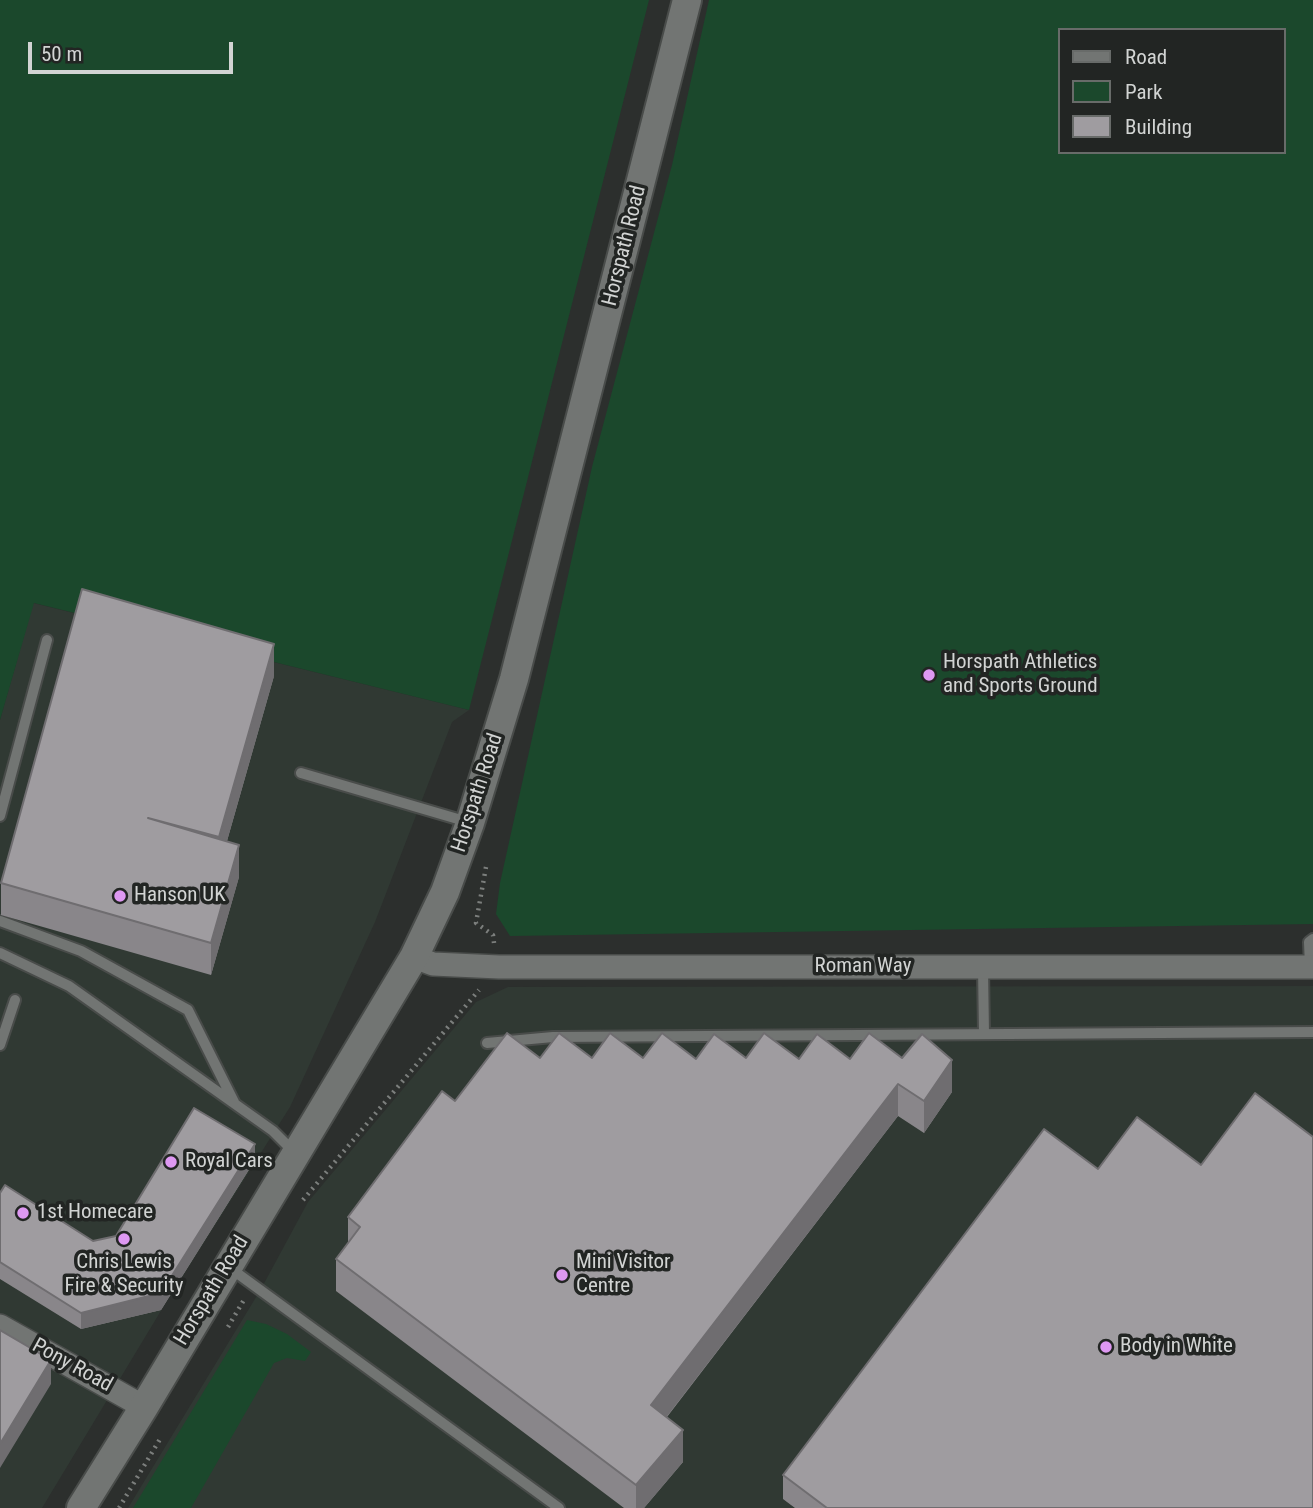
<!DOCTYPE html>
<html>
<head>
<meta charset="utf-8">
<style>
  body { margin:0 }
  #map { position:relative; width:1313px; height:1508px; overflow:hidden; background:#2c2f2d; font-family:"Roboto Condensed",sans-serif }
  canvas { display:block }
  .legend { position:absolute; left:1058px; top:28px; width:228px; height:126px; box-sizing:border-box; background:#222523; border:2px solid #686b69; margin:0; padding:9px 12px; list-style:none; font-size:21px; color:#d2d4d3 }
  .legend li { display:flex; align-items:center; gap:14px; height:35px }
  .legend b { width:35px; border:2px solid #686b69 }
  .scale { position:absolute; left:28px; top:42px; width:205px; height:32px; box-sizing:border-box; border:4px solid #d2d4d3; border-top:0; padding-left:9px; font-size:21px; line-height:24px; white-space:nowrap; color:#d2d4d3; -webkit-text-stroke:5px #222523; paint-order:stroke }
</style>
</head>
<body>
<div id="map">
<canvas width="1313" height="1508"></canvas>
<ul class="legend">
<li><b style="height:9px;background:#727573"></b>Road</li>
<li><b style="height:19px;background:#1b482c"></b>Park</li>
<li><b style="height:19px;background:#9f9ca0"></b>Building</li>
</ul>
<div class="scale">50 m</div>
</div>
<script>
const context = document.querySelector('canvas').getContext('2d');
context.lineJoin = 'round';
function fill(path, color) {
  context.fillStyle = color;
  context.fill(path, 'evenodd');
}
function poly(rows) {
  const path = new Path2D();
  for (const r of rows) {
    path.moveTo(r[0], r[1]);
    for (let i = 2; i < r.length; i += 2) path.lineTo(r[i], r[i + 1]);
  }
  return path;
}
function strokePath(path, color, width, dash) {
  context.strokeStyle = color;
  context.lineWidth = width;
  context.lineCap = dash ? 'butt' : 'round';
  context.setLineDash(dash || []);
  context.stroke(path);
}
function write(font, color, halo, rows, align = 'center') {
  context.font = font + ' "Roboto Condensed",sans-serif';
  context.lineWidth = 7;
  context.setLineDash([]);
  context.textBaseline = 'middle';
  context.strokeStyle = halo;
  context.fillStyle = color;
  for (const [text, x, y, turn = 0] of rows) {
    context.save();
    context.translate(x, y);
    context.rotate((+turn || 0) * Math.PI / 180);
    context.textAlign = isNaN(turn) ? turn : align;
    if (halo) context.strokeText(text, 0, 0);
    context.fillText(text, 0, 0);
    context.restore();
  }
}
fill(poly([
  [33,603,469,710,452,722,375,922,290,1107,162,1309,42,1508,0,1508,0,720],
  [1313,986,1313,1508,128,1508,261,1289,308,1202,476,1002,508,987]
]), '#303933');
fill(poly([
  [0,0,649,0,469,710,34,603,0,720],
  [709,0,1313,0,1313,924,510,936,496,914,500,883,592,467,672,165],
  [1059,30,1283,30,1283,152,1059,152],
  [247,1320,266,1324,287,1334,311,1352,305,1361,287,1358,274,1363,191,1508,133,1508]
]), '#1b482c');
const service = poly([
  [301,773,468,822],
  [0,816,47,640],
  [0,921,81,951,188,1010,234,1102],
  [0,953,69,986,273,1131,294,1152],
  [983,967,984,1034],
  [1310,967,1309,942,1313,939],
  [487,1043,553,1037,1313,1032],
  [0,1045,15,1000],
  [230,1268,559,1508]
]);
const minor = poly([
  [414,957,433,964,499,967,1313,967],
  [0,1326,144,1407]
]);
const tertiary = poly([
  [81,1508,144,1407,414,957,445,892,470,823,514,679,687,0]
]);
strokePath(service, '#494c4a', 14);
strokePath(minor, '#494c4a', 26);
strokePath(tertiary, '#494c4a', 32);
strokePath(poly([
  [486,867,476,923,493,935,494,943],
  [303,1200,479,990],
  [228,1327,245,1298],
  [119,1508,160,1439]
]), '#7c7f7d', 4.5, [2, 5]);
strokePath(service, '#727573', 10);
strokePath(minor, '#727573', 23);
strokePath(tertiary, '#727573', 28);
fill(poly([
  [274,676,227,841,239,877,211,975,1,915,1,883],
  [540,1058,902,1058,952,1092,924,1133,898,1116,667,1417,683,1462,644,1508,624,1508,336,1291,336,1259,348,1243,348,1217,455,1101],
  [255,1160,161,1310,81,1329,0,1279,0,1193,93,1241,116,1236],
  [1201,1165,1313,1508,795,1508,783,1499,783,1475,1098,1169]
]), '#89868a');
fill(poly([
  [274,644,274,676,219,869,219,837],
  [239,845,239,877,211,975,211,943],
  [952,1060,952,1092,924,1133,924,1101],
  [898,1084,898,1116,651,1437,651,1405],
  [255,1144,255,1160,161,1310,81,1329,81,1313],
  [51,1360,51,1384,0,1468,0,1444],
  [683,1430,683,1462,644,1508,636,1508,636,1485]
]), '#6f6d70');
const building = poly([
  [82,589,274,644,219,837,148,818,239,845,211,943,1,883,82,589],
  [507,1033,540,1058,559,1033,592,1058,610,1033,643,1058,662,1033,696,1059,714,1034,746,1058,764,1033,799,1059,817,1034,850,1059,869,1033,902,1058,922,1034,952,1060,924,1101,898,1084,651,1405,683,1430,636,1485,336,1259,360,1227,348,1217,442,1091,455,1101,507,1033],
  [1255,1093,1313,1137,1313,1508,827,1508,783,1475,1044,1129,1098,1169,1137,1117,1201,1165,1255,1093],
  [194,1108,255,1144,161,1293,81,1313,0,1262,0,1193,5,1185,93,1241,116,1236,194,1108],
  [0,1330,51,1360,0,1444,0,1330]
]);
fill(building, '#9f9ca0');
strokePath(building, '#6f6d70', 2);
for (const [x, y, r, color] of [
  [929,675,7,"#de98f2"],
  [120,896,7,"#de98f2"],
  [171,1162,7,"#de98f2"],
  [23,1213,7,"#de98f2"],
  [124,1239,7,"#de98f2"],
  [562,1275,7,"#de98f2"],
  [1106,1347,7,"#de98f2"]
]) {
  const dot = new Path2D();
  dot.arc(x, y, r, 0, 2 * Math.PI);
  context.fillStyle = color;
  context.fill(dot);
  strokePath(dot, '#222523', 2.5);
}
write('21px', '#d2d4d3', '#222523', [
  ["Horspath Road",625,246,-76],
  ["Horspath Road",478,793,-72],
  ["Roman Way",863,967],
  ["Horspath Road",212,1291,-59],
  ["Pony Road",72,1366,29]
]);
write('21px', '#d2d4d3', '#222523', [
  ["Horspath Athletics",943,663],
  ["and Sports Ground",943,687],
  ["Hanson UK",134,896],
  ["Royal Cars",185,1162],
  ["1st Homecare",37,1213],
  ["Chris Lewis",124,1263,"center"],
  ["Fire & Security",124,1287,"center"],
  ["Mini Visitor",576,1263],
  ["Centre",576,1287],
  ["Body in White",1120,1347]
], 'left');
</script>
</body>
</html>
